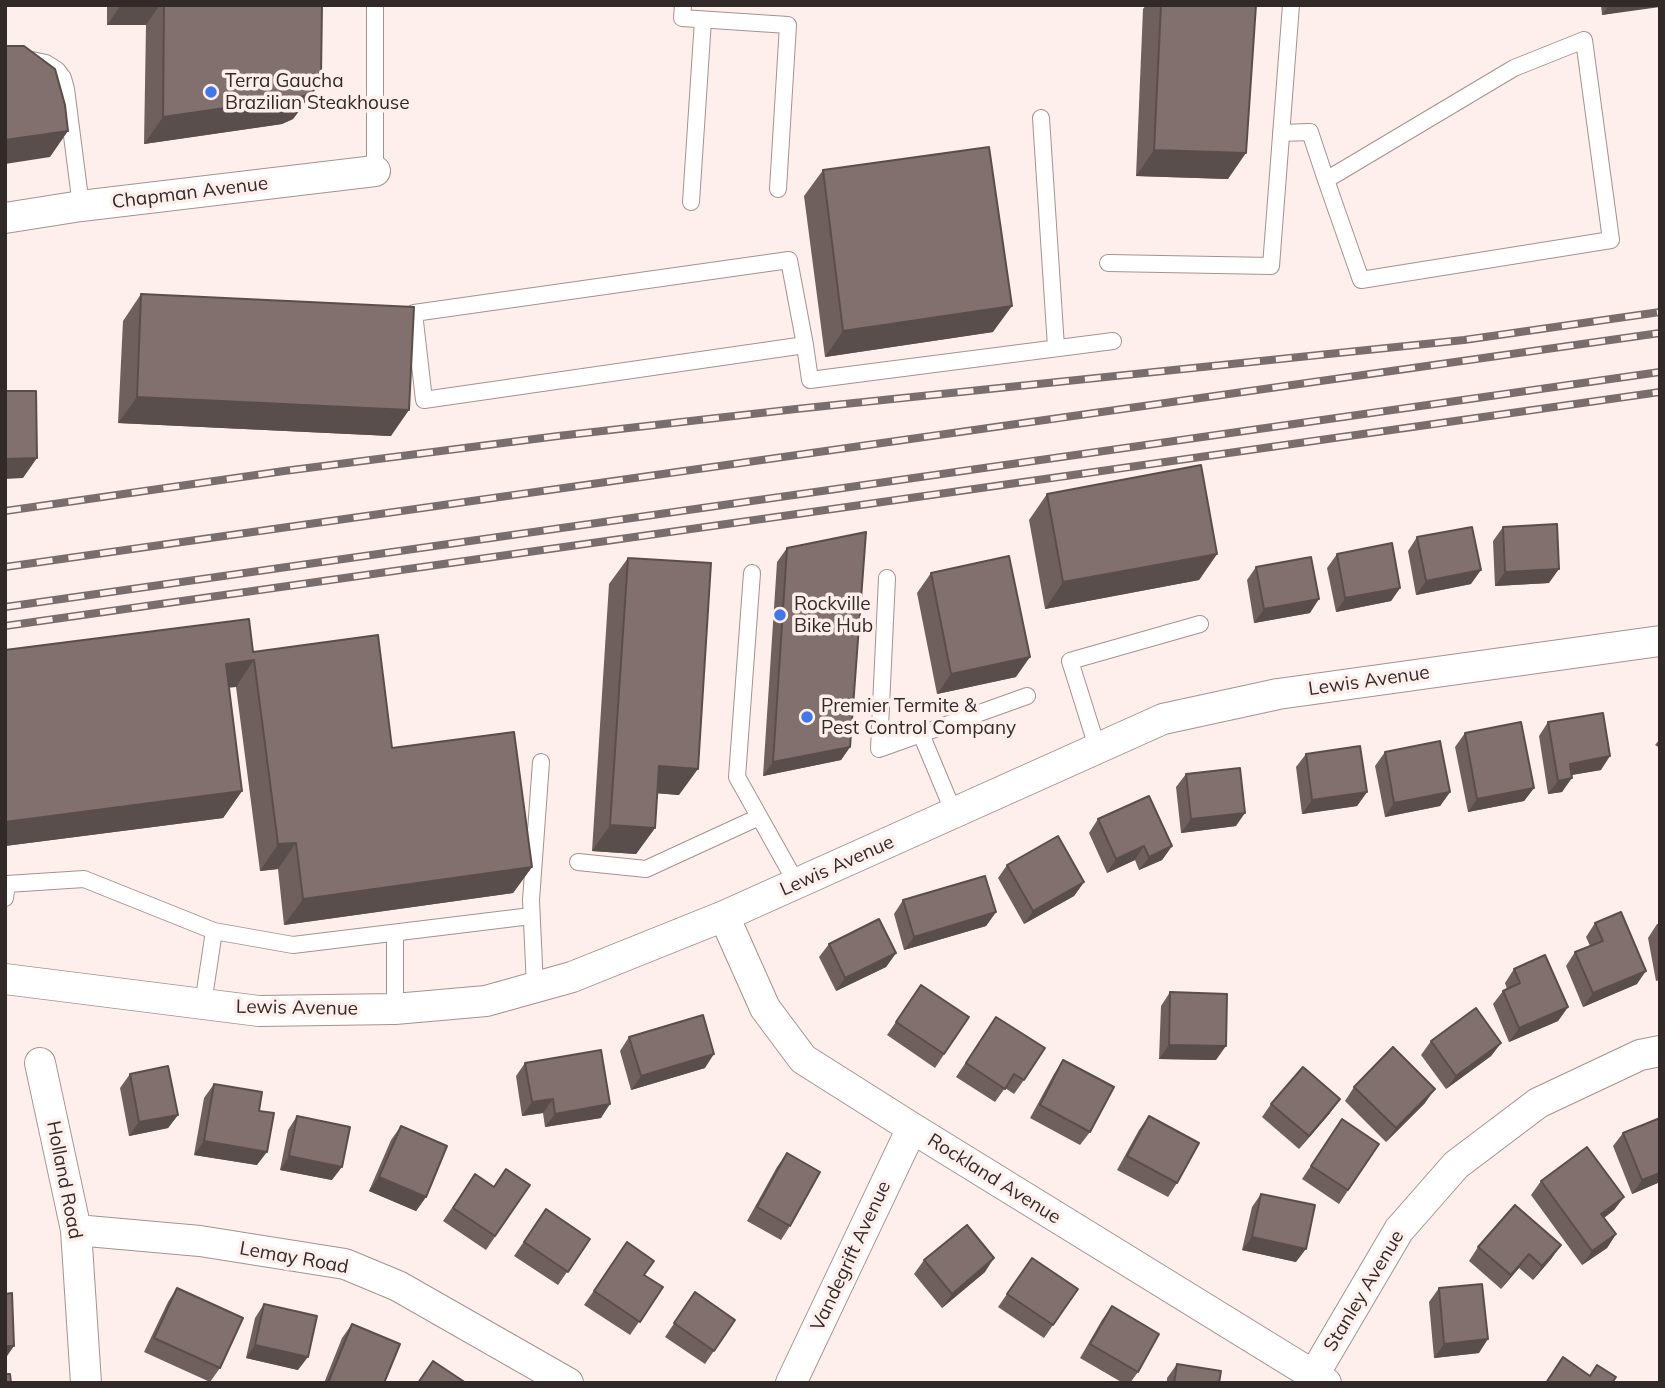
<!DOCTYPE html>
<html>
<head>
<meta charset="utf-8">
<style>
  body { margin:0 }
  #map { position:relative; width:1665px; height:1388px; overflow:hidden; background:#ffefec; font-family:Mulish,sans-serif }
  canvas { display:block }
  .frame { position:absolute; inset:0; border:7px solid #312a29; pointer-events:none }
</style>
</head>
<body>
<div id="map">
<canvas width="1665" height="1388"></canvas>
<div class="frame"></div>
</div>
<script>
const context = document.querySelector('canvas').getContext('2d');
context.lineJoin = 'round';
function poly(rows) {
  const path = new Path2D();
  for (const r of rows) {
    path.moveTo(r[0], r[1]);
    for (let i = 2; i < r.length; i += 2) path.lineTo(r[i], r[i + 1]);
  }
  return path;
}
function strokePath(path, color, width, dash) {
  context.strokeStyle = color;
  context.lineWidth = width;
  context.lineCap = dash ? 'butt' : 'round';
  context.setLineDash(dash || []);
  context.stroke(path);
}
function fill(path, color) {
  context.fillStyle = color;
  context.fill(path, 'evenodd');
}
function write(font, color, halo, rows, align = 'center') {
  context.font = font + ' Mulish,sans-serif';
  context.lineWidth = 7;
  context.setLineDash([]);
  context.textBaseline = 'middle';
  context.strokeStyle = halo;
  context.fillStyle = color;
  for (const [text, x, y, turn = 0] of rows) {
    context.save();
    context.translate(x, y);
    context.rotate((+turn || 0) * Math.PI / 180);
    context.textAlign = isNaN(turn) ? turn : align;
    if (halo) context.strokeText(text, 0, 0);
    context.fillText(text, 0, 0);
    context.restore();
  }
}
const service = poly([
  [683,5,682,18,788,25,778,189],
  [5,59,32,60,46,63,57,70,63,78,66,89,81,206],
  [1041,118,1056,347],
  [1281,133,1310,132,1326,180,1361,280,1611,240,1584,40,1514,68,1326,180],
  [375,171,375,5],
  [691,202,703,20],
  [1108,263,1271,266,1291,5],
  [805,345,424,400,414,313,789,260,805,345,810,380,1113,341],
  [752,573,737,777,797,884],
  [887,578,879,749,921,734],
  [1097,747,1070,661,1200,624],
  [954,813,921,734,1027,696],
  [578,862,646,869,759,817],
  [5,898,7,884,84,879,214,931],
  [535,987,531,900,541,762],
  [203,1004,214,931,293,945,531,916],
  [395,1009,395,933]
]);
const minor = poly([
  [5,218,81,206,375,171],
  [724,916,765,1008,803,1059,912,1128,1326,1383],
  [5,979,259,1011,395,1009,486,1001,572,977,724,916,1163,719,1278,694,1660,641],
  [40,1063,76,1230,86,1383],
  [76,1230,200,1241,345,1264,398,1286,568,1383],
  [791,1383,912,1128],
  [1309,1383,1399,1230,1456,1165,1538,1103,1640,1055,1660,1051]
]);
strokePath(service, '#a4928f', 18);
strokePath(minor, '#a4928f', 32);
strokePath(service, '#fff', 16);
strokePath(minor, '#fff', 30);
const rail = poly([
  [5,511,284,471,558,436,796,409,1464,340,1660,312],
  [5,567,1660,333],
  [5,607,1660,372],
  [5,626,1660,392]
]);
strokePath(rail, '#796e6d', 8);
strokePath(rail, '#ffefec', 5, [16]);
fill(poly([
  [107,5,322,5,300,110,293,119,282,124,144,144,146,25,107,25],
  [1146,5,1256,5,1228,179,1136,176,1143,9],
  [1601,5,1660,5,1602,15],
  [823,170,993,332,825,357,804,196],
  [141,294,391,436,118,423,123,321],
  [1047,494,1217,554,1199,580,1045,609,1029,520],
  [1503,527,1549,583,1495,586,1493,541],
  [1417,537,1471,584,1416,595,1408,551],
  [787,548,850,747,841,760,763,776,777,562],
  [1337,554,1400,588,1391,601,1336,612,1327,568],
  [628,558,679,795,657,793,655,828,636,854,592,851,609,584],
  [1256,567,1310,613,1254,623,1247,580],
  [931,573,1016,677,937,694,917,593],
  [5,650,253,652,392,748,532,867,513,893,284,925,278,869,260,871,236,687,229,687,242,791,223,818,5,846],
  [1548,722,1601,770,1571,775,1562,792,1548,794,1539,736],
  [1465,733,1534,788,1524,801,1468,812,1455,747],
  [1660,739,1660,748,1655,745],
  [1385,752,1450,792,1440,806,1385,817,1375,766],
  [1306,754,1367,792,1357,806,1302,814,1296,767],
  [1186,774,1236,826,1181,833,1176,787],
  [1098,819,1172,846,1162,860,1139,870,1135,860,1107,873,1089,833],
  [1007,865,1084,882,1074,896,1024,924,998,878],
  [903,900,996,912,986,926,904,950,894,914],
  [1595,923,1637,984,1583,1007,1566,966,1575,952,1590,946,1586,937],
  [1657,924,1660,924,1660,980,1656,981,1648,938],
  [829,944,896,953,886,967,836,991,819,957],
  [1514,969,1568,1007,1558,1021,1509,1042,1493,1004,1503,991,1507,989,1505,983],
  [921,985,969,1017,935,1068,887,1035],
  [1170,992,1216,1060,1159,1059,1161,1006],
  [996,1017,1024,1080,1014,1094,1005,1088,995,1102,956,1077],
  [629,1037,705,1068,631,1090,620,1051],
  [1431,1041,1501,1043,1491,1056,1446,1089,1421,1055],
  [1063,1060,1090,1132,1080,1145,1030,1118,1054,1074],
  [525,1063,601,1118,545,1127,543,1113,522,1116,516,1076],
  [130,1074,178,1115,168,1128,129,1136,120,1088],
  [214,1084,259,1111,257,1165,194,1155,204,1098],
  [1354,1087,1425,1103,1386,1142,1345,1101],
  [1271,1104,1330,1113,1299,1149,1262,1117],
  [297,1116,332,1180,280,1170,288,1130],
  [1149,1116,1177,1183,1168,1197,1117,1170,1139,1130],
  [1660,1118,1660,1182,1632,1194,1613,1146,1623,1133],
  [1342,1119,1379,1144,1339,1204,1302,1179],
  [401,1126,426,1197,416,1211,369,1191,391,1140],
  [787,1153,790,1226,781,1240,747,1221,777,1167],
  [475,1174,494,1187,530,1185,486,1250,443,1221],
  [1541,1181,1624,1197,1614,1210,1604,1218,1616,1234,1607,1248,1582,1265,1531,1195],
  [1261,1194,1296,1262,1242,1250,1252,1207],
  [546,1209,590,1239,558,1285,514,1256],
  [627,1242,644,1275,663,1287,630,1335,584,1305],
  [1561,1245,1551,1259,1533,1280,1519,1268,1501,1289,1469,1261,1478,1247],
  [1032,1258,1078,1289,1044,1338,998,1307],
  [924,1260,985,1272,942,1308,914,1274],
  [177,1288,220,1368,210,1382,144,1352,168,1302],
  [1439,1288,1479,1353,1434,1358,1429,1302],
  [695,1292,735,1320,705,1364,665,1337],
  [264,1304,298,1370,246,1358,255,1318],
  [1112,1306,1138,1372,1130,1383,1123,1383,1080,1358,1102,1320],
  [352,1324,384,1383,324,1383,342,1338],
  [1177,1364,1219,1383,1167,1383,1167,1378]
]), '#6f605e');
fill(poly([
  [121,5,160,5,146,25,107,25],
  [1609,5,1660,5,1660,7,1602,15],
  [318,84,293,119,282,124,144,144,163,117],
  [68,131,50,157,5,164,5,140],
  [1154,150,1246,153,1228,179,1136,176],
  [1012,306,993,332,825,357,843,331],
  [137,397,409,410,391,436,118,423],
  [37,458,23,478,5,479,5,459],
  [1217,554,1199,580,1045,609,1063,582],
  [1559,569,1549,583,1495,586,1505,572],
  [1481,570,1471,584,1416,595,1426,581],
  [1400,588,1391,601,1336,612,1345,598],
  [1319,599,1310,613,1254,623,1264,609],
  [1030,657,1016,677,937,694,951,674],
  [254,660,236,687,208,690,226,664],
  [850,747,841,760,763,776,773,762],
  [1610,756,1601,770,1560,777,1570,764],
  [659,766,698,769,679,795,640,792],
  [1572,778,1562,792,1548,794,1558,781],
  [1534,788,1524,801,1468,812,1477,799],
  [242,791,223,818,5,846,5,822],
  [1367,792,1357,806,1302,814,1312,800],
  [1450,792,1440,806,1385,817,1394,803],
  [1245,813,1236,826,1181,833,1191,819],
  [610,825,655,828,636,854,592,851],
  [296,843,278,869,260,871,278,844],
  [1144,846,1135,860,1107,873,1116,859],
  [1172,846,1162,860,1139,870,1149,857],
  [532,867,513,893,284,925,303,899],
  [1084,882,1074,896,1024,924,1033,911],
  [996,912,986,926,904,950,914,937],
  [896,953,886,967,836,991,845,978],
  [1646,971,1637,984,1583,1007,1593,993],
  [1568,1007,1558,1021,1509,1042,1519,1028],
  [1501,1043,1491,1056,1446,1089,1456,1076],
  [1169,1045,1226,1046,1216,1060,1159,1059],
  [714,1054,705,1068,631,1090,641,1076],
  [1435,1089,1425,1103,1386,1142,1396,1128],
  [553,1099,543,1113,522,1116,532,1102],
  [1340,1099,1330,1113,1299,1149,1309,1136],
  [610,1104,601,1118,545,1127,555,1114],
  [178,1115,168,1128,129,1136,139,1122],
  [204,1141,267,1152,257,1165,194,1155],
  [289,1156,342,1167,332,1180,280,1170],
  [1660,1173,1660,1182,1632,1194,1642,1180],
  [379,1177,426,1197,416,1211,369,1191],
  [1624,1197,1614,1210,1592,1227,1601,1214],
  [1616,1234,1607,1248,1582,1265,1592,1251],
  [1252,1237,1306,1249,1296,1262,1242,1250],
  [1561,1245,1551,1259,1533,1280,1542,1266],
  [1529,1254,1519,1268,1501,1289,1511,1275],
  [994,1258,985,1272,942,1308,952,1294],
  [1488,1339,1479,1353,1434,1358,1444,1344],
  [255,1345,308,1357,298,1370,246,1358],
  [5,1346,14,1346,5,1359]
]), '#5a4e4c');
const building = poly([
  [164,5,322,5,321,75,318,84,312,93,301,97,163,117,164,5],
  [1161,5,1256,5,1246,153,1154,150,1161,5],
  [5,46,24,46,55,69,65,105,68,131,5,140,5,46],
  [989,147,1012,306,843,331,823,170,989,147],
  [141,294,414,307,409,410,137,397,141,294],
  [5,391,36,391,37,458,5,459,5,391],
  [1201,465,1217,554,1063,582,1047,494,1201,465],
  [1557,524,1559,569,1505,572,1503,527,1557,524],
  [1472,527,1481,570,1426,581,1417,537,1472,527],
  [866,532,850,747,773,762,787,548,866,532],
  [1392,543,1400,588,1345,598,1337,554,1392,543],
  [1009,556,1030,657,951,674,931,573,1009,556],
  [1311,557,1319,599,1264,609,1256,567,1311,557],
  [628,558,711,563,698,769,659,766,655,828,610,825,628,558],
  [249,619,253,652,378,635,392,748,514,732,532,867,303,899,296,843,278,844,254,660,226,664,242,791,5,822,5,650,249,619],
  [1603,713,1610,756,1570,764,1572,778,1558,781,1548,722,1603,713],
  [1521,722,1534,788,1477,799,1465,733,1521,722],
  [1440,741,1450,792,1394,803,1385,752,1440,741],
  [1360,746,1367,792,1312,800,1306,754,1360,746],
  [1240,768,1245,813,1191,819,1186,774,1240,768],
  [1149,796,1172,846,1149,857,1144,846,1116,859,1098,819,1149,796],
  [1058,836,1084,882,1033,911,1007,865,1058,836],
  [985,876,996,912,914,937,903,900,985,876],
  [1621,912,1646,971,1593,993,1575,952,1603,941,1595,923,1621,912],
  [879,919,896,953,845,978,829,944,879,919],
  [1545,955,1568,1007,1519,1028,1503,991,1520,983,1514,969,1545,955],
  [921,985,969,1017,944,1054,896,1022,921,985],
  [1170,992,1227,994,1226,1046,1169,1045,1170,992],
  [1476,1008,1501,1043,1456,1076,1431,1041,1476,1008],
  [703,1015,714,1054,641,1076,629,1037,703,1015],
  [996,1017,1045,1048,1024,1080,1014,1074,1005,1089,966,1063,996,1017],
  [1393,1047,1435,1089,1396,1128,1354,1087,1393,1047],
  [601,1050,610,1104,555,1114,553,1099,532,1102,525,1063,601,1050],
  [1063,1060,1114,1087,1090,1132,1040,1105,1063,1060],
  [168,1066,178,1115,139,1122,130,1074,168,1066],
  [1303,1067,1340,1099,1309,1136,1271,1104,1303,1067],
  [214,1084,262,1092,259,1111,274,1113,267,1152,204,1141,214,1084],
  [297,1116,350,1127,342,1167,289,1156,297,1116],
  [1149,1116,1199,1143,1177,1183,1127,1156,1149,1116],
  [1660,1118,1660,1173,1642,1180,1623,1133,1660,1118],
  [1342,1119,1379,1144,1348,1190,1311,1166,1342,1119],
  [401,1126,447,1146,426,1197,379,1177,401,1126],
  [1587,1147,1624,1197,1601,1214,1616,1234,1592,1251,1541,1181,1587,1147],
  [787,1153,820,1172,790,1226,757,1207,787,1153],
  [506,1169,530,1185,495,1236,453,1208,475,1174,494,1187,506,1169],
  [1261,1194,1315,1205,1306,1249,1252,1237,1261,1194],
  [1515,1205,1561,1245,1542,1266,1529,1254,1511,1275,1478,1247,1515,1205],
  [546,1209,590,1239,568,1272,524,1242,546,1209],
  [967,1225,994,1258,952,1294,924,1260,967,1225],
  [627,1242,654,1261,644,1275,663,1287,640,1322,594,1291,627,1242],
  [1032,1258,1078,1289,1053,1325,1007,1294,1032,1258],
  [1482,1284,1488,1339,1444,1344,1439,1288,1482,1284],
  [177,1288,243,1318,220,1368,154,1338,177,1288],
  [695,1292,735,1320,714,1351,674,1323,695,1292],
  [12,1293,14,1346,5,1346,5,1294,12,1293],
  [264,1304,317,1316,308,1357,255,1345,264,1304],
  [1112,1306,1159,1334,1138,1372,1090,1344,1112,1306],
  [352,1324,400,1344,384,1383,328,1383,352,1324],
  [1563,1357,1590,1376,1597,1365,1616,1377,1612,1383,1546,1383,1563,1357],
  [433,1361,466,1383,418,1383,433,1361],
  [1177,1364,1221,1371,1219,1383,1174,1383,1177,1364],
  [5,1374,10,1374,11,1383,5,1383,5,1374]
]);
fill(building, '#81706d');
strokePath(building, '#5a4e4c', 2);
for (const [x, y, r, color] of [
  [211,92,7,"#4177e7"],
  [780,615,7,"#4177e7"],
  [807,717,7,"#4177e7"]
]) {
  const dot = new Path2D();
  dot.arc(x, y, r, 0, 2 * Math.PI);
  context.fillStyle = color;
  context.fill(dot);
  strokePath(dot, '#ffefec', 2.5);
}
write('19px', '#312a29', '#ffefec', [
  ["Terra Gaucha",225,81],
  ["Brazilian Steakhouse",225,103],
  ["Rockville",794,604],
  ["Bike Hub",794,626],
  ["Premier Termite &",821,706],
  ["Pest Control Company",821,728]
], 'left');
write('19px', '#312a29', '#ffefec', [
  ["Chapman Avenue",190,193,-7],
  ["Lewis Avenue",1369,681,-8],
  ["Lewis Avenue",837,866,-24],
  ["Lewis Avenue",297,1008,1],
  ["Rockland Avenue",994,1179,32],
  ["Holland Road",64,1180,79],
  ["Vandegrift Avenue",851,1256,-65],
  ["Lemay Road",294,1258,10],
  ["Stanley Avenue",1364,1291,-59]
]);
</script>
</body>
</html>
